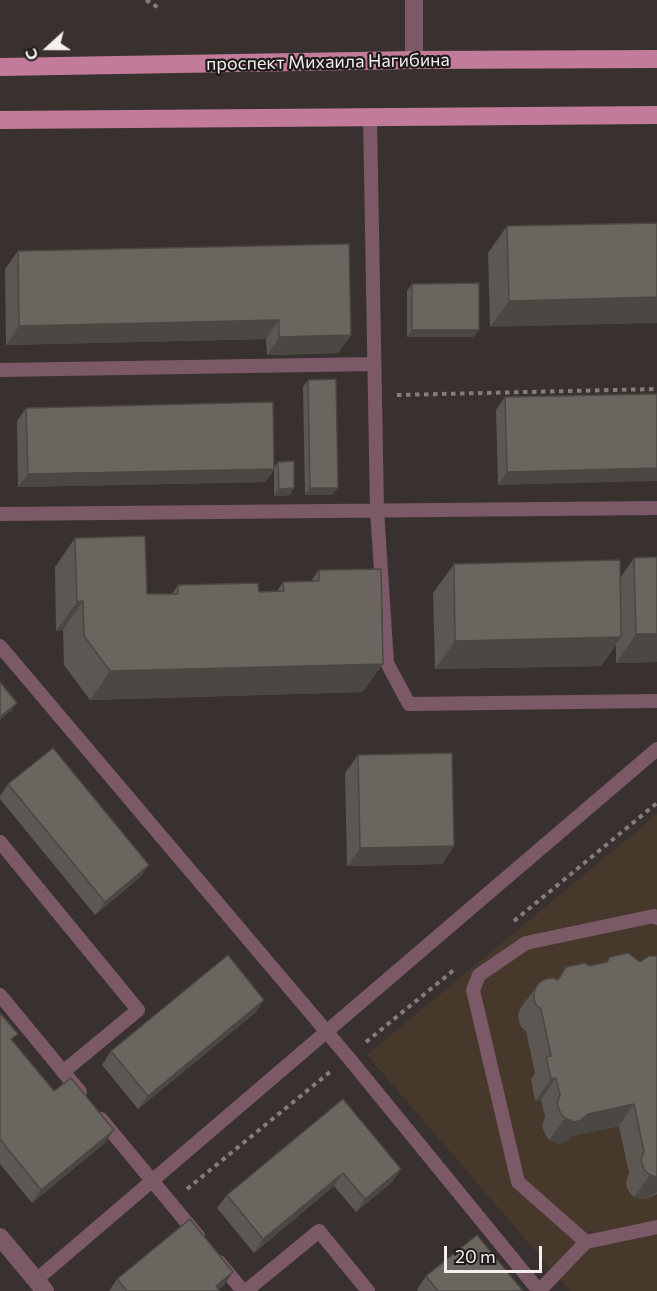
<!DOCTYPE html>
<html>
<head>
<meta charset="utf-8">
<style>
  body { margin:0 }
  #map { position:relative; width:657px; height:1291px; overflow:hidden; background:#39312f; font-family:Commissioner,sans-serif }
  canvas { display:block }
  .north { position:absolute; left:18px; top:18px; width:60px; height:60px; -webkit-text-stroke:4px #1d1a19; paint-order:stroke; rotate:249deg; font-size:16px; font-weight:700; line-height:24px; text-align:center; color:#f4efed }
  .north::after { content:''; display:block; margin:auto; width:21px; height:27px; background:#f4efed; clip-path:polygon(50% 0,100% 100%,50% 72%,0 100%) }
  .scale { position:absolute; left:444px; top:1246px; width:98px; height:27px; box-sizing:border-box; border:3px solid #f4efed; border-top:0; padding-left:8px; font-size:18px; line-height:21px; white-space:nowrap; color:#f4efed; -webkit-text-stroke:4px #1d1a19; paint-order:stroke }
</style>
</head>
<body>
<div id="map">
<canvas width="657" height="1291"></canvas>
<div class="north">С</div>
<div class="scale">20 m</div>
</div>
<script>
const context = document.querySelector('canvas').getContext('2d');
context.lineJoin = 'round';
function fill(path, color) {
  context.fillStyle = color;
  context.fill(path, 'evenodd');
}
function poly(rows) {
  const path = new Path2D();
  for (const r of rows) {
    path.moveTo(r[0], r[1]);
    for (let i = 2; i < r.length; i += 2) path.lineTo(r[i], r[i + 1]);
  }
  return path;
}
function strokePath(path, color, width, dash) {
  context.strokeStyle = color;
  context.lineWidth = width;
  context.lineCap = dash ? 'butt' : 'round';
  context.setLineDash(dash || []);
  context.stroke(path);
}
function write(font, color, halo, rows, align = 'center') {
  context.font = font + ' Commissioner,sans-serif';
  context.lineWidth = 4.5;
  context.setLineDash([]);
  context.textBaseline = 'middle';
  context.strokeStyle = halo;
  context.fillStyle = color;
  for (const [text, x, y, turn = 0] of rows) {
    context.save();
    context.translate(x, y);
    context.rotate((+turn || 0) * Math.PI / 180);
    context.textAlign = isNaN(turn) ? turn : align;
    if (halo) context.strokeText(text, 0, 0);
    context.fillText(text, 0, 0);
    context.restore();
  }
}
fill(poly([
  [657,814,657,1291,570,1291,367,1055]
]), '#46382b');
strokePath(poly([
  [146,0,159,8],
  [397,395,657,389],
  [514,921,657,803],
  [366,1042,455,969],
  [187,1189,330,1072]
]), '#847d7b', 4, [4.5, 4.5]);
strokePath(poly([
  [370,117,377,510,387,663,409,704,657,701],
  [0,370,374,364],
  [0,514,657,508],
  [0,646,348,1057,539,1291],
  [0,842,138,1010,63,1072],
  [0,995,80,1092],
  [101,1119,198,1236],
  [586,1242,518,1182,473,990,479,975,526,943,654,916,657,918],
  [219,1262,243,1291],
  [36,1280,657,749],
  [246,1291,319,1231,368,1291],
  [539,1291,586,1242,657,1227]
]), '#7c5967', 14);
strokePath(poly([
  [414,0,414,60],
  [0,1237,45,1291]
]), '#7c5967', 18);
strokePath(poly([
  [0,67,414,60,657,59],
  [0,120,657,115]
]), '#c27c99', 18);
fill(poly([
  [657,223,490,327,488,253,507,226],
  [18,251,351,335,338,353,267,355,266,339,6,345,5,269],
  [412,284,474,337,407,337,407,291],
  [308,380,333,495,305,495,303,387],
  [657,394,498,485,496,410,505,397],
  [26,408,274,468,278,462,290,495,274,496,274,470,265,482,18,487,17,421],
  [75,538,147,594,172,594,178,585,259,592,277,591,283,582,311,581,319,570,363,692,90,700,64,665,63,630,56,631,55,567],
  [634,558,657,662,616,663,616,645,601,666,435,669,433,593,454,564,620,578],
  [358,755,454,846,442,864,347,866,345,773],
  [8,784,149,865,139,878,95,915,0,799,0,796],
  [657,956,657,1194,646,1199,640,1199,634,1197,630,1193,627,1188,626,1182,629,1173,619,1126,573,1136,565,1142,560,1144,549,1140,546,1136,542,1126,545,1117,541,1100,535,1101,531,1079,535,1073,526,1031,521,1027,519,1021,518,1015,520,1009,536,987,558,980,566,967,640,962],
  [264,1000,255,1013,138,1109,102,1065,111,1051],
  [0,1013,13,1041,54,1091,105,1143,32,1203,0,1164],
  [343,1099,401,1169,392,1182,356,1212,334,1186,254,1253,217,1208,227,1195],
  [233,1272,224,1285,219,1289,220,1291,109,1291,117,1279],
  [426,1276,523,1291,418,1291,417,1289]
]), '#5c5752');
fill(poly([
  [657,297,657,323,490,327,509,301],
  [279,320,266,339,6,345,19,326],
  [412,330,479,330,474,337,407,337],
  [351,335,338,353,267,355,279,337],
  [657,468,657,481,498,485,507,472],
  [274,469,265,482,18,487,28,474],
  [294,488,290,495,274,496,279,489],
  [310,488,338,488,333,495,305,495],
  [83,601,63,630,56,631,77,602],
  [636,634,657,634,657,662,616,663],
  [621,637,601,666,435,669,455,641],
  [383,664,363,692,90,700,110,671],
  [17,703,12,710,0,720,0,717],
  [454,846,442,864,347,866,360,848],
  [149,865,139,878,95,915,105,902],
  [264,1000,255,1013,138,1109,148,1096],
  [556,1078,541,1100,535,1101,551,1079],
  [634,1104,619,1126,573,1136,565,1142,560,1144,549,1140,565,1118],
  [114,1130,105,1143,32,1203,41,1190],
  [401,1169,392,1182,356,1212,365,1199],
  [343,1173,334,1186,254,1253,263,1239],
  [650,1175,657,1177,657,1192,646,1199,640,1199,634,1197],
  [233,1272,224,1285,216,1291,216,1286]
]), '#4b4742');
const building = poly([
  [657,223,657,297,509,301,507,226,657,223],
  [349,244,351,335,279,337,279,320,19,326,18,251,349,244],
  [479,283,479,330,412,330,412,284,479,283],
  [336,379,338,488,310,488,308,380,336,379],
  [657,394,657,468,507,472,505,397,657,394],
  [273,402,274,469,28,474,26,408,273,402],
  [294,461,294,488,279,489,278,462,294,461],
  [145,536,147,594,178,594,178,585,258,583,259,592,284,591,283,582,319,581,319,570,381,569,383,664,110,671,84,636,83,601,77,602,75,538,145,536],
  [657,557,657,634,636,634,634,558,657,557],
  [620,560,621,637,455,641,454,564,620,560],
  [0,682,17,703,0,717,0,682],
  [53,748,149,865,105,902,8,784,53,748],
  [452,753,454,846,360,848,358,755,452,753],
  [628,953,640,962,649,956,657,956,657,1177,650,1175,645,1171,643,1166,641,1160,644,1151,634,1104,588,1114,581,1120,575,1122,565,1118,561,1114,557,1104,560,1095,556,1078,551,1079,546,1057,551,1056,541,1009,536,1005,534,999,534,993,536,987,540,982,546,979,553,978,558,980,566,967,585,963,589,966,607,962,610,957,628,953],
  [228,955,264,1000,148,1096,111,1051,228,955],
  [0,1013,18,1034,11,1039,54,1091,71,1078,114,1130,41,1190,0,1139,0,1013],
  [343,1099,401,1169,365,1199,343,1173,263,1239,227,1195,343,1099],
  [190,1219,233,1272,216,1286,220,1291,127,1291,117,1279,190,1219],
  [477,1235,523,1291,438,1291,426,1276,477,1235]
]);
fill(building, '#6b655f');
strokePath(building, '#4b4742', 1.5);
write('18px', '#f4efed', '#1d1a19', [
  ["проспект Михаила Нагибина",328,62,-1]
]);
</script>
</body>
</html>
